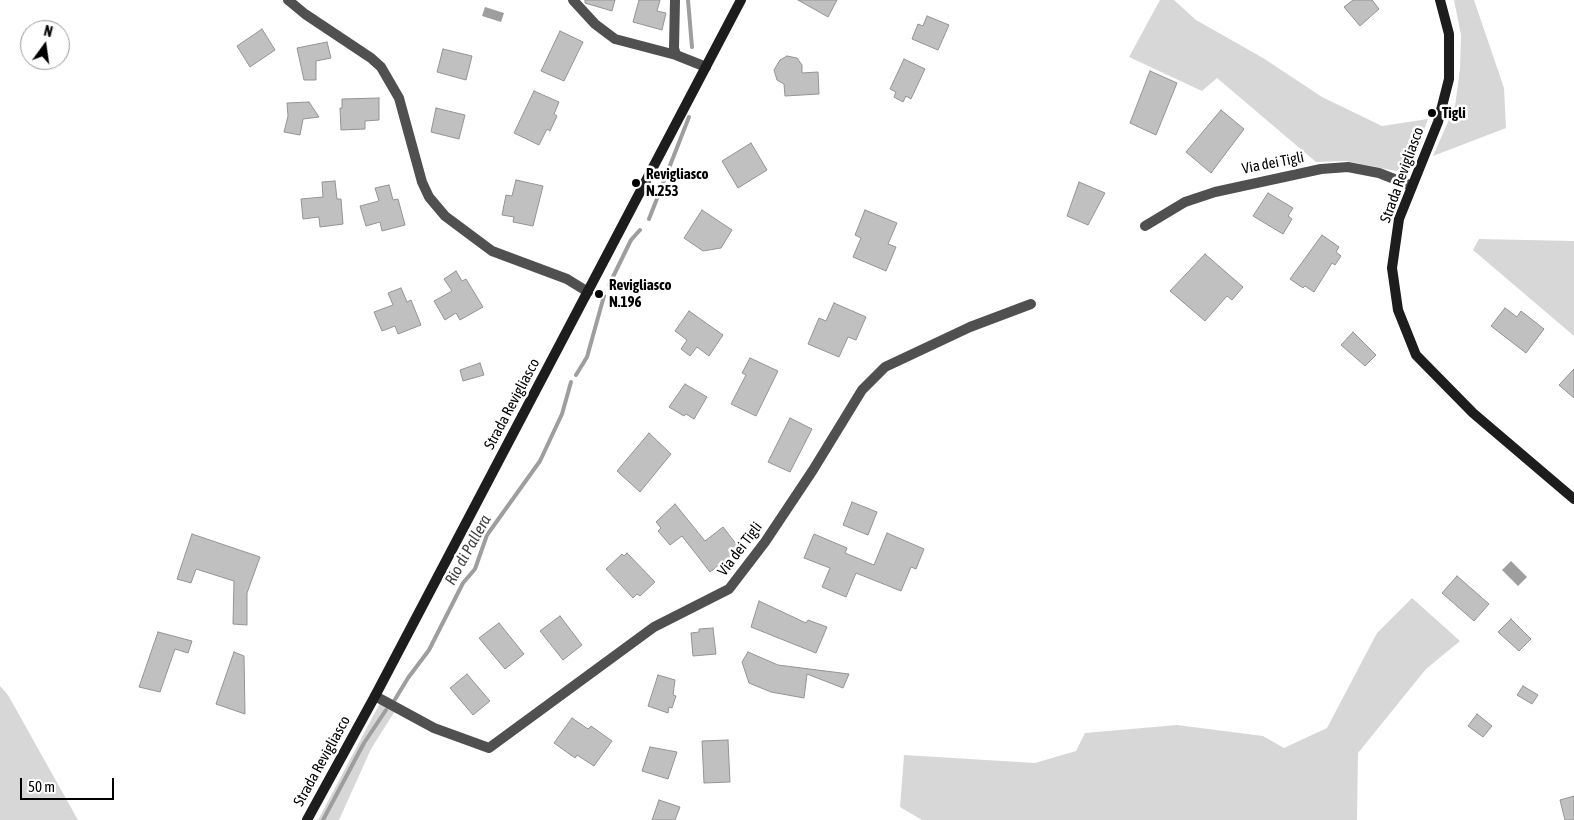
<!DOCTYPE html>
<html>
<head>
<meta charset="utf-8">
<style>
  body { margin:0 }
  #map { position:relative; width:1574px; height:820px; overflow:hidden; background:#fff; font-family:"Asap Condensed",sans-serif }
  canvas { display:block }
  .north { position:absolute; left:20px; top:20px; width:50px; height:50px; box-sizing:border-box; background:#fff; border:1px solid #999; border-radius:50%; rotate:14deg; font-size:14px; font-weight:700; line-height:20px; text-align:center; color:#000 }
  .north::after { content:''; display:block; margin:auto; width:18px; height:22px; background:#000; clip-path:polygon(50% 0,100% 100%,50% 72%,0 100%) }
  .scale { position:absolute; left:20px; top:778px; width:94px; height:22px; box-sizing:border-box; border:2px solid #000; border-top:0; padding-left:6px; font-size:15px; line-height:18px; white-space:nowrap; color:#000; -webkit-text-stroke:4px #fff; paint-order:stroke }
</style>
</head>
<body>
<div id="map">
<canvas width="1574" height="820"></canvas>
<div class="north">N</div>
<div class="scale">50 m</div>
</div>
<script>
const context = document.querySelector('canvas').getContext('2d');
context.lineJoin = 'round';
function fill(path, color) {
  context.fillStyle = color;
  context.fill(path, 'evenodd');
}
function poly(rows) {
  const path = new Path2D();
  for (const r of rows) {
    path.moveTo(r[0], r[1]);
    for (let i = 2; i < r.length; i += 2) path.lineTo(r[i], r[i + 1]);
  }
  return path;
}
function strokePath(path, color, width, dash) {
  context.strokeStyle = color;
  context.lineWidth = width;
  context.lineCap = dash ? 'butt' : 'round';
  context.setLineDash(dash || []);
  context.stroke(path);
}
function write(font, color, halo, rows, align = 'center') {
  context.font = font + ' "Asap Condensed",sans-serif';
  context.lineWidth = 5;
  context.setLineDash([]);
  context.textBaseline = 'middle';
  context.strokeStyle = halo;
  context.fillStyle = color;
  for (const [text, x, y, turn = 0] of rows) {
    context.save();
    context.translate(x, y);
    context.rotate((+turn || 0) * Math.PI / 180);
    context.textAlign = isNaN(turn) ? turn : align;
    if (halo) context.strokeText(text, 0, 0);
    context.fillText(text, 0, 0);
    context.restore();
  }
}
fill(poly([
  [1160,0,1174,0,1196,20,1263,58,1322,97,1382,126,1428,119,1413,161,1396,171,1346,161,1316,162,1217,78,1202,91,1129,57],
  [1454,0,1474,0,1504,88,1506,128,1433,156,1455,106,1460,69,1461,35],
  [1479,239,1574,241,1574,336,1473,250],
  [1412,598,1460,641,1426,669,1358,753,1357,820,922,820,900,807,904,755,1035,763,1076,751,1085,733,1177,725,1263,736,1284,748,1327,728,1377,633],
  [0,686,8,695,78,820,0,820],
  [380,703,395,711,371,749,339,820,318,820]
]), '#d7d7d7');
fill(poly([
  [485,7,504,13,501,22,482,16],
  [1511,561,1527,577,1518,586,1502,570]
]), '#9e9e9e');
strokePath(poly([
  [688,0,692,47],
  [649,219,689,117],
  [609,285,631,240,640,230],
  [576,375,587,357,604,296],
  [394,701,408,678,429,650,463,583,475,569,487,535,540,461,562,414,571,382],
  [323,820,364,743,386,710]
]), '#9e9e9e', 4);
const building = poly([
  [585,0,615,0,612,11,585,3,585,0],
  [639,0,660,0,657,11,666,13,662,30,633,22,639,0],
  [798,0,837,0,828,17,798,0],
  [1353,0,1372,0,1379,9,1360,26,1344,7,1353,0],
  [927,16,949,25,938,50,912,39,918,24,923,26,927,16],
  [262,29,275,50,250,67,237,46,262,29],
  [560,31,583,42,564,81,541,71,560,31],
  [327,42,331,58,316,61,316,80,304,80,297,48,327,42],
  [443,49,472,56,466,80,437,72,443,49],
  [787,56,797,58,802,65,802,73,818,72,819,94,785,96,784,84,777,80,774,70,780,60,787,56],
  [904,59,925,69,911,99,906,96,903,102,894,97,896,92,890,89,904,59],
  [1150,71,1177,83,1156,135,1130,123,1150,71],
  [534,91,559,102,554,114,557,116,550,131,547,129,539,145,514,133,534,91],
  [379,98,379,120,365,121,365,129,341,130,340,108,342,108,342,99,379,98],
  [309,102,319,117,303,119,300,135,284,132,288,116,287,103,309,102],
  [436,108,465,115,459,139,431,132,436,108],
  [1221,110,1244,129,1211,173,1186,152,1221,110],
  [751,143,767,170,738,188,722,161,751,143],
  [516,180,543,186,533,226,513,222,514,217,502,215,506,195,512,196,516,180],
  [335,181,337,199,341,199,343,224,320,227,319,217,303,219,301,199,323,197,322,182,335,181],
  [1079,182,1105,193,1088,225,1067,216,1079,182],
  [389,185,393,200,398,199,405,225,382,231,380,222,366,226,360,206,379,201,375,188,389,185],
  [1268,193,1293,208,1288,216,1292,219,1283,234,1253,216,1268,193],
  [702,210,732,230,721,248,703,251,684,238,702,210],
  [865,210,897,223,888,244,896,247,886,271,853,257,861,238,855,235,865,210],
  [1322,235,1339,247,1336,252,1341,256,1335,265,1332,263,1314,292,1305,286,1303,288,1290,279,1322,235],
  [1205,254,1243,287,1232,300,1227,296,1205,321,1170,291,1205,254],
  [456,271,462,281,466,279,483,307,460,320,456,313,445,320,434,301,452,291,444,279,456,271],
  [401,288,407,302,411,300,421,325,398,334,395,326,382,331,374,312,393,305,388,293,401,288],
  [834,303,866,317,856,340,848,337,839,357,808,344,819,318,826,321,834,303],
  [1505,308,1517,317,1521,311,1544,329,1526,353,1491,326,1505,308],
  [689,311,723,335,709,356,697,347,690,356,681,349,687,340,675,331,689,311],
  [1353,332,1376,355,1365,366,1341,345,1353,332],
  [750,358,778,371,756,416,731,404,746,375,742,373,750,358],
  [480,363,484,375,463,381,460,370,480,363],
  [1574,369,1574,398,1559,385,1574,369],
  [685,384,707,397,694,419,686,414,684,416,669,407,685,384],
  [790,418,812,429,790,472,768,462,790,418],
  [649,433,671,454,640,492,617,471,649,433],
  [852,502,877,512,868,535,843,525,852,502],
  [675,504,705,541,723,527,740,549,710,572,682,536,670,545,658,531,661,528,656,522,675,504],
  [887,533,924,549,916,569,911,567,901,591,856,573,846,597,822,587,830,568,804,558,814,534,847,548,845,553,874,565,887,533],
  [192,534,260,557,247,593,247,625,233,624,234,581,196,569,191,583,177,579,192,534],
  [627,553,655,582,640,596,637,594,633,598,606,569,622,554,624,556,627,553],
  [1457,576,1489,604,1474,621,1442,593,1457,576],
  [759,601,806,623,808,620,827,627,816,653,751,627,759,601],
  [560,616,582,645,563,660,540,631,560,616],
  [1511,619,1531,639,1519,651,1498,632,1511,619],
  [499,623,524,654,505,669,479,638,499,623],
  [713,628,716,654,693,656,691,633,699,632,699,629,713,628],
  [158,632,192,641,188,653,175,649,160,692,139,687,158,632],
  [234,652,244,656,245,714,216,704,234,652],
  [748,652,778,665,849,674,843,688,807,674,804,698,771,692,749,683,742,662,748,652],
  [467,674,490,701,473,715,450,688,467,674],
  [658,675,675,680,673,695,676,696,672,708,669,707,668,713,648,706,658,675],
  [1523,686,1538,695,1532,704,1517,695,1523,686],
  [1477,714,1492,726,1483,737,1468,726,1477,714],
  [572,718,588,729,591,726,612,741,594,766,577,755,575,758,554,743,572,718],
  [728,740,730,782,704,783,702,741,728,740],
  [650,747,677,752,668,779,642,771,650,747],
  [1574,796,1574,820,1565,820,1560,800,1574,796],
  [659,800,680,807,675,820,652,820,659,800]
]);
fill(building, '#c0c0c0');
strokePath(building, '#949494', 1);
strokePath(poly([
  [288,0,305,14,371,58,381,67,399,98,422,182,429,197,445,216,492,251,567,279,588,292],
  [573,0,595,24,615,39,676,55,706,67],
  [675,0,674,48,676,55],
  [1145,226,1185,202,1215,192,1321,169,1348,167,1379,173,1412,186],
  [375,696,434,728,489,748,654,627,729,589,765,542,813,470,862,390,885,367,970,327,1031,304]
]), '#505050', 10);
strokePath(poly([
  [1440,0,1449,34,1449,79,1438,122,1399,219,1392,268,1398,310,1416,355,1473,413,1574,499],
  [307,820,375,696,741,0]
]), '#1d1d1d', 10);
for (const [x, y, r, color] of [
  [1432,113,5,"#000"],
  [636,183,5,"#000"],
  [599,294,5,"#000"]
]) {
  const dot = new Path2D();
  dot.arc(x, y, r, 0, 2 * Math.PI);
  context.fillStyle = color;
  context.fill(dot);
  strokePath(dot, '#fff', 2);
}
write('bold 15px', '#000', '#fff', [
  ["Tigli",1442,113],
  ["Revigliasco",646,174],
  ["N.253",646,191],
  ["Revigliasco",609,285],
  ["N.196",609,302]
], 'left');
write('15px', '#000', '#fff', [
  ["Via dei Tigli",1273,163,-11],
  ["Strada Revigliasco",1402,175,-70],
  ["Strada Revigliasco",512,404,-62],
  ["Via dei Tigli",740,549,-53],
  ["Strada Revigliasco",322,761,-61]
]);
write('italic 16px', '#3f3f3f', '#fff', [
  ["Rio di Pallera",468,550,-61]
]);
</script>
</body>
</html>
